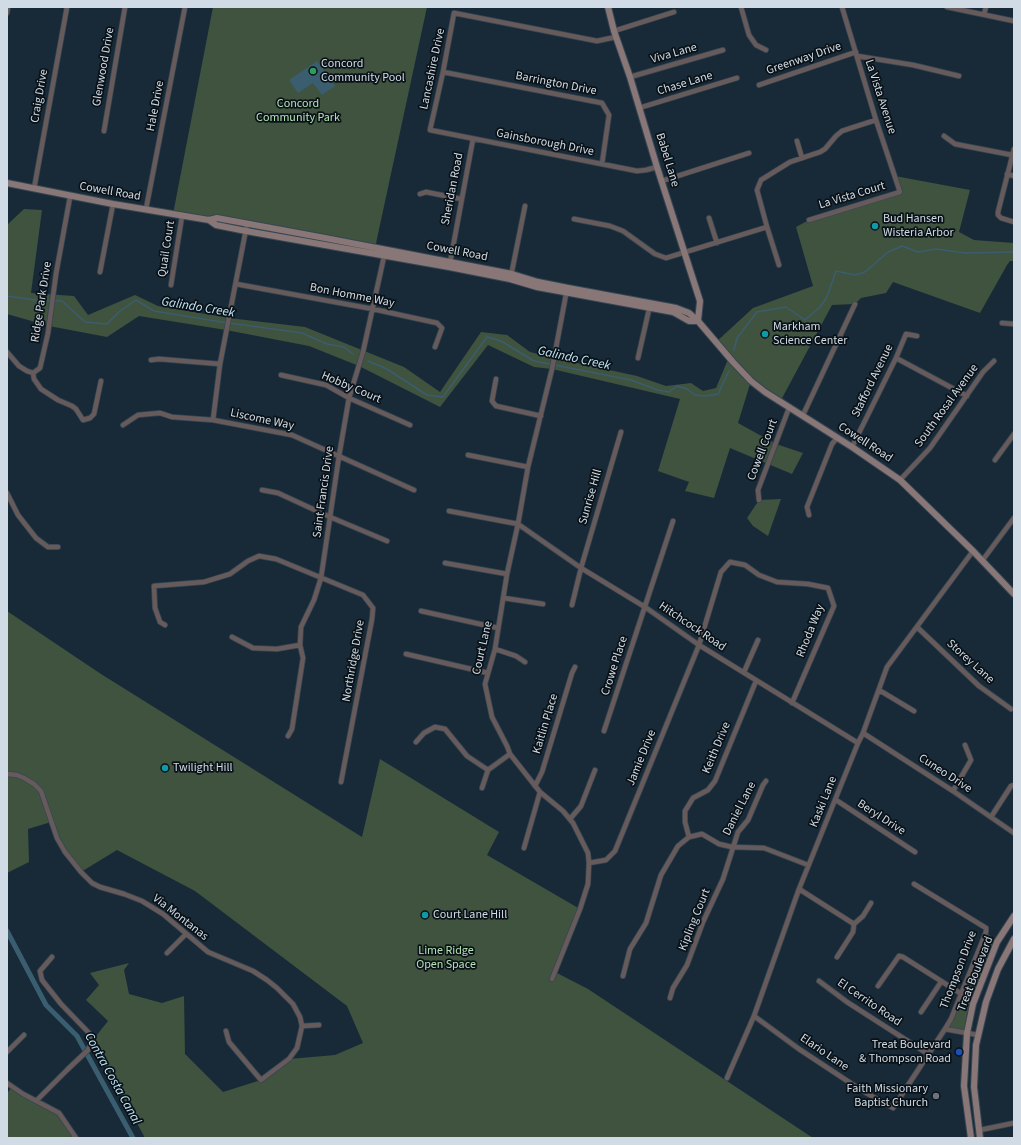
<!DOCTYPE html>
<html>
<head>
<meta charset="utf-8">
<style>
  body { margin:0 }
  #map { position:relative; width:1021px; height:1145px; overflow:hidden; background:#182a38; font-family:"Source Sans 3",sans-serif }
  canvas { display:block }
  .frame { position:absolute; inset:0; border:8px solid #d0dbe5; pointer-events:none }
</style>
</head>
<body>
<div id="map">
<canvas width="1021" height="1145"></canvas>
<div class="frame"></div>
</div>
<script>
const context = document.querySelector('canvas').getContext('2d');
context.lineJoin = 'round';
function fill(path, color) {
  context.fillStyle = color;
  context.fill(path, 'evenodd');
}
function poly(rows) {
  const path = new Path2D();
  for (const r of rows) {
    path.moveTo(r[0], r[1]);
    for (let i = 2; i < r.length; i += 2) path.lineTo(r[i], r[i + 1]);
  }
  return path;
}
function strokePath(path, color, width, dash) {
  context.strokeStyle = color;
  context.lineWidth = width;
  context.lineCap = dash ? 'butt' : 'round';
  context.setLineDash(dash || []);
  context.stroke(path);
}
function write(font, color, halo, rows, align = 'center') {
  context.font = font + ' "Source Sans 3",sans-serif';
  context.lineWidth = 3.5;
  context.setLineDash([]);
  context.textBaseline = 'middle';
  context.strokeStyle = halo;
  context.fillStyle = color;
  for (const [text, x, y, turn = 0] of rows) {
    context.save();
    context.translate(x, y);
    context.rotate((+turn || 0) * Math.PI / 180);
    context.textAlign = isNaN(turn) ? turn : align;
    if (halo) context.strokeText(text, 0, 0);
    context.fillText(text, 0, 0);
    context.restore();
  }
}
fill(poly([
  [213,7,427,7,375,248,247,224,173,214],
  [895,176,970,190,959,232,974,240,1014,243,1014,261,1010,261,1007,265,980,313,893,282,886,293,861,298,855,304,832,305,780,402,751,381,738,423,776,444,803,453,792,474,730,448,714,498,685,491,689,482,658,471,680,399,552,369,534,367,488,345,440,407,359,366,309,346,226,330,139,316,107,337,49,326,7,314,7,225,24,209,42,210,31,293,74,296,88,315,135,295,158,306,229,318,305,327,404,367,440,392,481,332,507,335,530,352,554,358,637,376,666,386,691,383,703,391,716,388,729,357,716,342,753,308,813,286,796,227,809,220,900,192],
  [781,499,768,536,753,526,747,518,759,500],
  [7,611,101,674,362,837,380,759,499,832,487,855,580,909,555,972,588,989,813,1138,145,1138,92,1041,108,1021,86,1000,99,985,90,973,129,963,124,970,129,994,162,1003,184,996,185,1054,223,1092,261,1080,289,1059,335,1055,363,1043,347,1006,195,891,117,850,81,872,65,852,51,822,28,829,29,862,7,873],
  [986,932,997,942,973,1004,967,1033,945,1029],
  [12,1086,59,1113,76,1138,7,1138,7,1094]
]), '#3f533f');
fill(poly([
  [317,61,335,86,322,95,313,83,298,93,289,80]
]), '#3a5d6f');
strokePath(poly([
  [7,296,35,300,62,301,85,322,107,324,119,312,136,300,154,311,222,322,302,333,327,344,344,347,353,354],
  [734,350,737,338,757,312,786,307,805,320,820,307,827,297,836,271,855,275,865,272,888,252,902,246,918,252,936,249,965,253,1014,252],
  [368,361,387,369,427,395,443,397,487,337,501,341,534,361,631,380,658,390,669,392,677,386,687,389,695,395,705,396,718,394,729,371],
  [7,1138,14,1138]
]), '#3a5d6f', 1.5);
strokePath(poly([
  [7,931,46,1005,77,1036,133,1138]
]), '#3a5d6f', 5);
const street = poly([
  [741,7,749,35,756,45,766,50],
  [947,7,1014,21],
  [7,13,8,7],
  [984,14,986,7],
  [614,31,674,12],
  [616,37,597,41,454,13,443,72,430,130,637,171,646,170,657,167],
  [857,56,913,65,959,76],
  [443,72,602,103,609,115,602,164],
  [630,77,723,50],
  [759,85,856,52],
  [639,108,737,78],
  [104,131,125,7],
  [944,136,955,144,1012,155],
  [797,141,802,158],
  [1014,149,998,212,998,215,1001,218,1014,222],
  [1007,174,1014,176],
  [662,181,749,153],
  [34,189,67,7],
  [420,194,426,192,461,199],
  [146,209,185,7],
  [709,218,717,243],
  [574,219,610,226,623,231,655,254,666,258,767,227,757,190,761,180,790,162,820,152,825,149,836,136,842,131,851,128,876,120],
  [809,220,900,192,876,120,842,7],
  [767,227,779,265],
  [450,263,473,139],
  [100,272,113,204],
  [511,276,525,206],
  [236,284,373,309,437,323,442,328,435,347],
  [171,285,182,216],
  [1002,323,1014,324],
  [7,352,19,366,27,371,33,373,40,368,48,333,56,274,70,197],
  [638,358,650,305],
  [896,358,967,396],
  [151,360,159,359,220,364],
  [33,373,34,379,41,389,58,400,72,406,76,409,83,420,90,418,94,414,101,381],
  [281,375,326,385,349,398,410,425],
  [496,379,492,401,496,406,541,416],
  [803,415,855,304],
  [213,420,220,364,247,224],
  [123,425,138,415,160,413,172,417,213,420,292,435,414,490],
  [852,447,896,358,906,334,917,336],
  [468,455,528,467],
  [995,460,1014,434],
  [900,480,930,448,983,372,994,361],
  [262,490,278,493,330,517,387,541],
  [7,493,18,515,36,538,48,547,58,547],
  [759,500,758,490,789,408],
  [449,511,518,524,581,568,645,607,699,645,858,743],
  [809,515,807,507,832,444,837,438],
  [982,561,1014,518],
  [445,563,507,574],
  [504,598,543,604],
  [572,605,581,568,621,432],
  [421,611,498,628],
  [165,625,160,622,155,608,154,586,204,582,230,574,248,561,259,556,276,559,363,595,373,608,372,619,341,782],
  [917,627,979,686,1011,709],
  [232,637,253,648,277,649,300,645],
  [495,649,516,656,525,662],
  [406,654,488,673],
  [744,672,758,640],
  [879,690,914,711],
  [604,731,673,521],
  [863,733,953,791,1014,833],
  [288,736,292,729,303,658,300,645,301,627,314,600,321,578,339,456,349,398,363,352,385,252],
  [416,742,424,733,435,727,445,729,467,756,488,770],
  [7,774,17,775,24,778,34,784,41,791,57,838,65,852,81,872,92,883,100,887,124,894,142,901,163,914,208,952,253,971,267,980,277,988,293,1004,300,1017,302,1026,297,1048,289,1059,261,1080,229,1042,226,1031],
  [535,786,542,772,572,673,575,667],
  [482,788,488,770,510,754],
  [953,791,971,760,965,745],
  [836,800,915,852],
  [991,817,1011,786,1014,785],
  [570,819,581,806,595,770],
  [689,837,685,822,685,811,693,798,708,790,715,781,756,681],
  [524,848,540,792],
  [589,863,606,860,615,851,699,645,721,572,730,562,745,565,759,575,777,582,808,584,828,588,834,606,792,703],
  [914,884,986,928,986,932,951,1019,945,1029],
  [799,889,854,924],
  [854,924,863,916,871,903],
  [167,953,186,934],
  [837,957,853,932,854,924],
  [623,976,630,949,646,923,661,875,678,846,689,837,702,834,719,844,732,847,764,848,808,865],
  [552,979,580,909,588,884,589,863,588,853,573,823,563,811,540,792,510,754,507,746,492,717,485,684,495,649,507,574,518,524,528,467,552,369,567,289],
  [819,981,847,1002,928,1054],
  [878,986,899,956,903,957,960,993],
  [670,998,673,988,687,965,703,922,723,879,738,832,748,820,763,785,766,781],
  [921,1012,941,982],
  [754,1016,799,1049,861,1090,884,1103],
  [302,1026,319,1025],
  [7,1052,24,1035],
  [727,1078,754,1016,799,889,858,743,863,733,887,667,973,551],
  [7,1083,23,1094,59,1113,76,1138],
  [36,1101,67,1070,88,1050,92,1041,89,1033,61,1004,42,980,40,971,52,957],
  [886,1104,893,1108,945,1029,978,1035],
  [980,1130,1014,1123]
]);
const secondary = poly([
  [608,7,614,31,630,77,657,167,700,301,698,321],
  [7,183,113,204,209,220,217,218,325,238,512,274,538,282,568,288,676,308,689,313,698,321,733,362,751,381,765,392,852,447,900,480,973,551,1014,594],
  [209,220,216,225,246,231,449,267,510,279,537,287,673,312,689,321,698,321],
  [971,1138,964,1086,967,1033,973,1004,997,942,1014,916],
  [980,1138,974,1087,976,1045,986,1002,998,969,1014,939]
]);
strokePath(street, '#354654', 6);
strokePath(secondary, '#354654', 8);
strokePath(street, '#665a5a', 4.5);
strokePath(secondary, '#897676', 6);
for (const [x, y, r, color] of [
  [313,71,4,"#2e9e5b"],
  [875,226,4,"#0f9aa8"],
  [765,334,4,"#0f9aa8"],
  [165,768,4,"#0f9aa8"],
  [425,915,4,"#0f9aa8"],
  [959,1052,4,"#1a4fb4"],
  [936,1096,4,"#6b7280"]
]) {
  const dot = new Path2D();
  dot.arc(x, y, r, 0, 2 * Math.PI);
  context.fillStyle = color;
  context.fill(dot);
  strokePath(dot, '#0a1218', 1.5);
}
write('12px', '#d0dbe5', '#0a1218', [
  ["Viva Lane",674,54,-16],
  ["Greenway Drive",804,59,-19],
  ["Glenwood Drive",104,67,-80],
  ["Lancashire Drive",433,69,-78],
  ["Barrington Drive",556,84,11],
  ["Chase Lane",685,84,-17],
  ["Craig Drive",40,96,-80],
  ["La Vista Avenue",880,97,72],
  ["Hale Drive",156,106,-79],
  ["Gainsborough Drive",545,143,11],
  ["Babel Lane",667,160,73],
  ["Sheridan Road",453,189,-79],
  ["Cowell Road",110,192,10],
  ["La Vista Court",852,196,-17],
  ["Quail Court",167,249,-81],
  ["Cowell Road",457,252,11],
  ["Bon Homme Way",352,296,11],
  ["Ridge Park Drive",42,302,-81],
  ["Stafford Avenue",873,381,-64],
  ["Hobby Court",351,388,23],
  ["South Rosal Avenue",947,406,-54],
  ["Liscome Way",262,420,12],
  ["Cowell Road",865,443,33],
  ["Cowell Court",763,450,-69],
  ["Saint Francis Drive",324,492,-82],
  ["Sunrise Hill",591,497,-74],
  ["Hitchcock Road",692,627,34],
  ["Rhoda Way",811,631,-68],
  ["Court Lane",483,648,-77],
  ["Northridge Drive",354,661,-80],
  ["Storey Lane",970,662,42],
  ["Crowe Place",615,666,-72],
  ["Kaitlin Place",546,724,-73],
  ["Keith Drive",717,748,-67],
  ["Jamie Drive",642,758,-68],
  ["Cuneo Drive",945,774,33],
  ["Kaski Lane",824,802,-68],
  ["Daniel Lane",740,809,-63],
  ["Beryl Drive",881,818,33],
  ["Via Montanas",180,918,38],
  ["Kipling Court",695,920,-68],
  ["Thompson Drive",959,970,-69],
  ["Treat Boulevard",976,974,-69],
  ["El Cerrito Road",869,1003,34],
  ["Elario Lane",824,1053,34]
]);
write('12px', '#d0dbe5', '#0a1218', [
  ["Concord",321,64],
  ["Community Pool",321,78],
  ["Bud Hansen",883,219],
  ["Wisteria Arbor",883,233],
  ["Markham",773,327],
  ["Science Center",773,341],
  ["Twilight Hill",173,768],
  ["Court Lane Hill",433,915],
  ["Treat Boulevard",951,1045,"right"],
  ["& Thompson Road",951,1059,"right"],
  ["Faith Missionary",928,1089,"right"],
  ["Baptist Church",928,1103,"right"]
], 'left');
write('12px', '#b5e3b4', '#0a1218', [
  ["Concord",298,104],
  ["Community Park",298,118],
  ["Lime Ridge",446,951],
  ["Open Space",446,965]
]);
write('italic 13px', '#c1e7fa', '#0a1218', [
  ["Galindo Creek",198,308,9],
  ["Galindo Creek",574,359,12],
  ["Contra Costa Canal",112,1079,61]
]);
</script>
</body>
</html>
